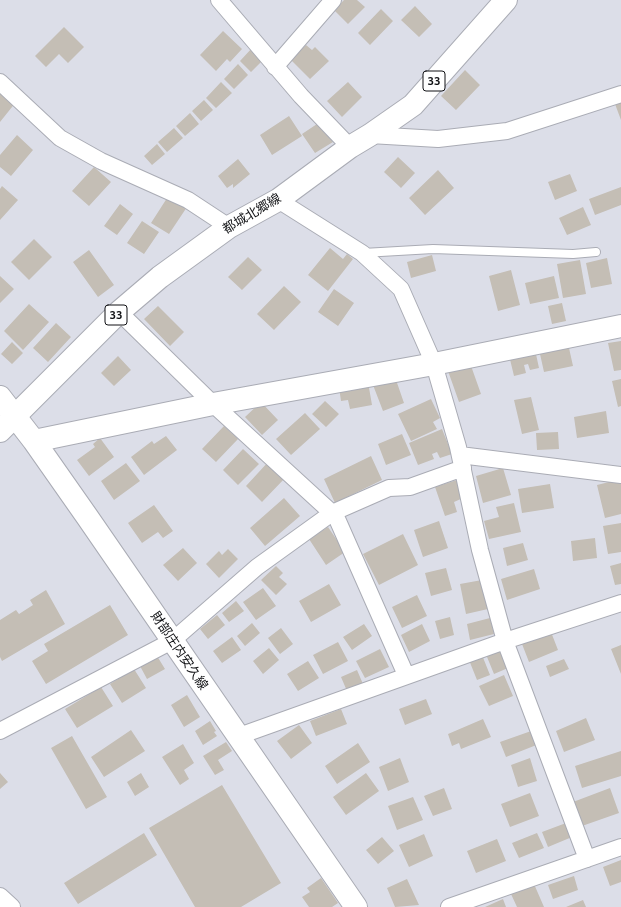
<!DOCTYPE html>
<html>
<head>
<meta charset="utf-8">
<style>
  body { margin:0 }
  canvas { display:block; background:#dcdee8 }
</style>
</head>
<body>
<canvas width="621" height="907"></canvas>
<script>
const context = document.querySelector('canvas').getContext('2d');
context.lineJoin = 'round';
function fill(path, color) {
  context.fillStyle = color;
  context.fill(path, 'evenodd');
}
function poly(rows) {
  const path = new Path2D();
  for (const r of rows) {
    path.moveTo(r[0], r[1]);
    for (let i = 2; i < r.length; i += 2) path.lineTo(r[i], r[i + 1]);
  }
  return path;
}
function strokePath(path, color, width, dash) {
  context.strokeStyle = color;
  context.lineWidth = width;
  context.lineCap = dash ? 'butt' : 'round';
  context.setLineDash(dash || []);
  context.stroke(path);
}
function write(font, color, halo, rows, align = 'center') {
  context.font = font + ' Cabin,"Noto Sans JP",sans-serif';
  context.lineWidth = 4;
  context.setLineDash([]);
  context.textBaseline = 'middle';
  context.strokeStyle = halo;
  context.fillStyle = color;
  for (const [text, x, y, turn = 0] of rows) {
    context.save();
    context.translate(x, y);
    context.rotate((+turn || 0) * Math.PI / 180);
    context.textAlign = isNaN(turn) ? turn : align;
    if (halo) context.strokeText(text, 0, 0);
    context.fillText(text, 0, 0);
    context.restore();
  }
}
fill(poly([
  [344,0,357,0,365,7,348,24,334,10],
  [415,6,432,24,419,37,401,20],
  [381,9,393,21,370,45,358,33],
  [64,27,84,47,68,63,59,54,46,67,35,56],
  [223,31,242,49,230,62,227,59,216,71,200,55],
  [306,45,312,50,315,47,329,61,310,79,291,60],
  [252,48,264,59,251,72,240,61],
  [238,64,248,75,234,89,224,79],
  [465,70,480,85,456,110,441,96],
  [221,82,232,93,216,108,206,98],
  [348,82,362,97,342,117,327,101],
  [0,89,16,102,0,122],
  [204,100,213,110,201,121,192,111],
  [621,101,621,120,615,104],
  [190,113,199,124,185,136,176,126],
  [289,116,302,136,272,155,260,135],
  [320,122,333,142,315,153,302,134],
  [174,128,183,138,167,152,158,142],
  [17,135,33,150,11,176,0,167,0,155],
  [157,144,165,154,152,165,144,156],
  [398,157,415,173,401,188,384,172],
  [238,159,250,174,233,188,233,184,227,188,218,176],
  [94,167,111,182,89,206,72,191],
  [438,170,454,188,425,215,409,198],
  [570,174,577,191,555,200,548,182],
  [2,186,18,200,0,220,0,189],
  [621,187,621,205,595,215,589,199],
  [169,195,187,207,169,234,151,223],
  [120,204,133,214,117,235,104,226],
  [583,207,591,225,567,235,559,218],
  [142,221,159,232,144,254,127,243],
  [34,239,52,257,29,280,11,262],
  [330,248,343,259,347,254,353,259,328,291,308,275],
  [89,250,114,285,98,297,73,262],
  [432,255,436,271,411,278,407,262],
  [248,257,262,270,242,290,228,277],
  [607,258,612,284,591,288,586,263],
  [580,260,586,294,563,298,557,264],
  [511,270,520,305,498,311,489,276],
  [0,276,14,289,0,303],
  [554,276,559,298,530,304,525,283],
  [284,286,301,302,274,330,257,314],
  [334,289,354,303,338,326,318,312],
  [562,303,566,321,552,324,548,306],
  [29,304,49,322,23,350,4,331],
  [158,306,184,332,170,346,144,319],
  [56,323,71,337,48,362,33,348],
  [621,341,621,370,614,371,608,343],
  [12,342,23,353,12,364,1,354],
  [534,345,539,368,530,370,528,364,524,365,526,373,514,376,508,351],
  [569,348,573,366,544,372,540,354],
  [118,356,131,370,114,386,101,373],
  [470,363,481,394,459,402,448,371],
  [395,377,404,403,383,411,373,385],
  [621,379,621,406,618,407,612,381],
  [368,382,372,405,350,409,348,400,341,401,339,387],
  [531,397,539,430,522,434,514,400],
  [431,399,440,418,433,422,437,429,411,441,398,414],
  [325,401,339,414,326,427,312,414],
  [261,402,278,420,262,435,245,417],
  [606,411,609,433,577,438,574,417],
  [305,413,320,429,291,455,276,439],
  [224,426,238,439,216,462,202,449],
  [442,429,452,454,440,458,437,452,432,454,434,459,418,465,409,443],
  [558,432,559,449,537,450,536,433],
  [402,434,411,455,386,465,378,444],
  [166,436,177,450,144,475,131,457,152,441,154,444],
  [100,438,114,457,89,476,77,460,95,447,93,444],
  [243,449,259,464,238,485,223,470],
  [371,456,382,480,335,503,324,479],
  [269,461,286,477,262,502,246,486],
  [126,463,140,481,114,500,101,481],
  [503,468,511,495,483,503,476,476],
  [621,479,621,514,605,518,597,485],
  [457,480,463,498,454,502,457,512,445,516,435,487],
  [550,484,554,508,522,513,518,489],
  [284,498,300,516,265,546,250,528],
  [514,503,521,532,489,539,484,521,499,517,496,507],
  [154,505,173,531,163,538,158,532,142,543,128,523],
  [439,521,448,548,423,557,414,530],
  [621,523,621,552,608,554,603,526],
  [328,527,345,552,326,565,309,539],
  [403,534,418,565,379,585,363,554],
  [595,538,597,558,573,561,571,541],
  [523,543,528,560,507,566,503,548],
  [183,548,197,563,178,581,163,565],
  [228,549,238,559,219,578,206,564,219,551,222,555],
  [621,563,621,584,615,585,610,566],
  [276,566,283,573,279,577,287,584,276,595,261,580],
  [446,568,452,590,431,596,425,573],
  [534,569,540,589,507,600,501,579],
  [482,580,488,609,466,614,460,584],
  [329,584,341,605,311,622,299,601],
  [263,588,276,606,256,620,243,602],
  [46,590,65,624,2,661,0,657,0,620,16,610,19,614,33,605,30,600],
  [417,595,427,616,402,628,392,607],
  [236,601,244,611,229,622,222,613],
  [110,605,128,635,46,684,32,661,48,651,44,644],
  [217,615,225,625,208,639,200,629],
  [450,617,454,635,440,639,435,621],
  [490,618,494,634,470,640,467,624],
  [252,623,260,633,245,646,237,636],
  [364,624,372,636,352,650,343,637],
  [422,624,430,641,409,652,401,635],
  [281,628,293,644,280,654,268,638],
  [551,632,558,650,529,662,522,644],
  [232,637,241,650,222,663,213,651],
  [338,642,348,661,323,674,313,655],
  [621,645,621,674,611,649],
  [499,646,508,668,494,674,485,652],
  [269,648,279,660,263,674,253,661],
  [380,649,389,667,365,678,356,661],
  [482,655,490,675,477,680,469,660],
  [157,656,165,669,147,679,140,666],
  [564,659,569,669,550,677,546,666],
  [308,661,319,678,298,691,287,674],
  [134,669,146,688,122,703,110,684],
  [357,670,363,684,347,691,341,677],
  [504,675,513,696,489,706,479,686],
  [101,687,113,706,77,728,65,709],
  [187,695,200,717,184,727,171,705],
  [426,699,432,714,405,725,399,709],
  [341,709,347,724,316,736,310,721],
  [586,718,595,740,564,752,556,731],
  [483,719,491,737,461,749,459,743,452,746,448,734],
  [210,721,216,731,214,732,217,736,203,745,195,731],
  [299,725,312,743,291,759,277,741],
  [131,730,145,751,104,777,91,757],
  [534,730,539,744,506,757,500,742],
  [72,736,107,797,86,809,51,748],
  [226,742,232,751,218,760,224,770,215,775,203,756],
  [358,743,370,762,337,784,325,766],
  [183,744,194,763,184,770,189,779,180,785,162,757],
  [621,751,621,776,582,788,575,766],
  [400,758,409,782,388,791,379,767],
  [530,758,537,781,518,787,511,765],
  [0,773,8,782,0,789],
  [141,773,149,787,135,796,127,782],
  [366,773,379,791,346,815,333,797],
  [222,785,281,883,241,907,195,907,149,828],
  [444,788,452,809,433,816,424,796],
  [610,788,619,813,582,826,573,802],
  [530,793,539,816,510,827,501,804],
  [413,797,423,820,397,830,388,806],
  [566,823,572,837,548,847,542,832],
  [144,833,157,855,78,904,64,883],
  [537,833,544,848,519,858,512,843],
  [424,834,433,856,409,867,399,845],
  [382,837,394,851,378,864,366,850],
  [497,839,506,861,476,873,467,851],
  [621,860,621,882,610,886,603,867],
  [574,876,578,890,553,899,548,885],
  [321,878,338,903,332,907,309,907,302,897,310,892,307,888],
  [407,879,419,905,395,907,387,888],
  [534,884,544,907,517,907,511,894],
  [503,899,506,907,485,907],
  [583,900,586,907,566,907]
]), '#c4beb5');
const lane = poly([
  [363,253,433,249,573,254,596,252]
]);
const street = poly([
  [219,0,301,96,350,147],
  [275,67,333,0],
  [0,82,60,138,101,161,188,200,229,227],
  [370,135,438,139,507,131,621,94],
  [278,200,362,253,401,289,434,364,458,447,480,550,505,641,587,859],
  [119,312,213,404,332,513],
  [460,455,621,475],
  [334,512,406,675],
  [0,731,172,641,257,567,332,513,389,488,410,487,463,468],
  [239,736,505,641,621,603],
  [0,896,12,907],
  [449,907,621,847]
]);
const secondary = poly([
  [0,397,34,441,88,518,356,907],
  [34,441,213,404,434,364,621,326]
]);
const primary = poly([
  [0,431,119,312,160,277,229,227,278,200,350,147,370,135,413,105,506,0]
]);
strokePath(lane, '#aaacb5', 10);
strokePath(street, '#aaacb5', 18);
strokePath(secondary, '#aaacb5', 24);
strokePath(primary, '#aaacb5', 24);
strokePath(lane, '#fff', 8);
strokePath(street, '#fff', 16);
strokePath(secondary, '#fff', 22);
strokePath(primary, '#fff', 22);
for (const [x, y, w] of [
  [434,81,22],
  [116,315,22]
]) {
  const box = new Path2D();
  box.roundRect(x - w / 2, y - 10, w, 20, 3);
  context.fillStyle = '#fff';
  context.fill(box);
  strokePath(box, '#101114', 1);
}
write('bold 12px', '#101114', null, [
  ["33",434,81],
  ["33",116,315]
]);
write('13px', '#101114', '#fff', [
  ["都城北郷線",252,214,-31],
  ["財部庄内安久線",179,651,56]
]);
</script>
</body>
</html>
